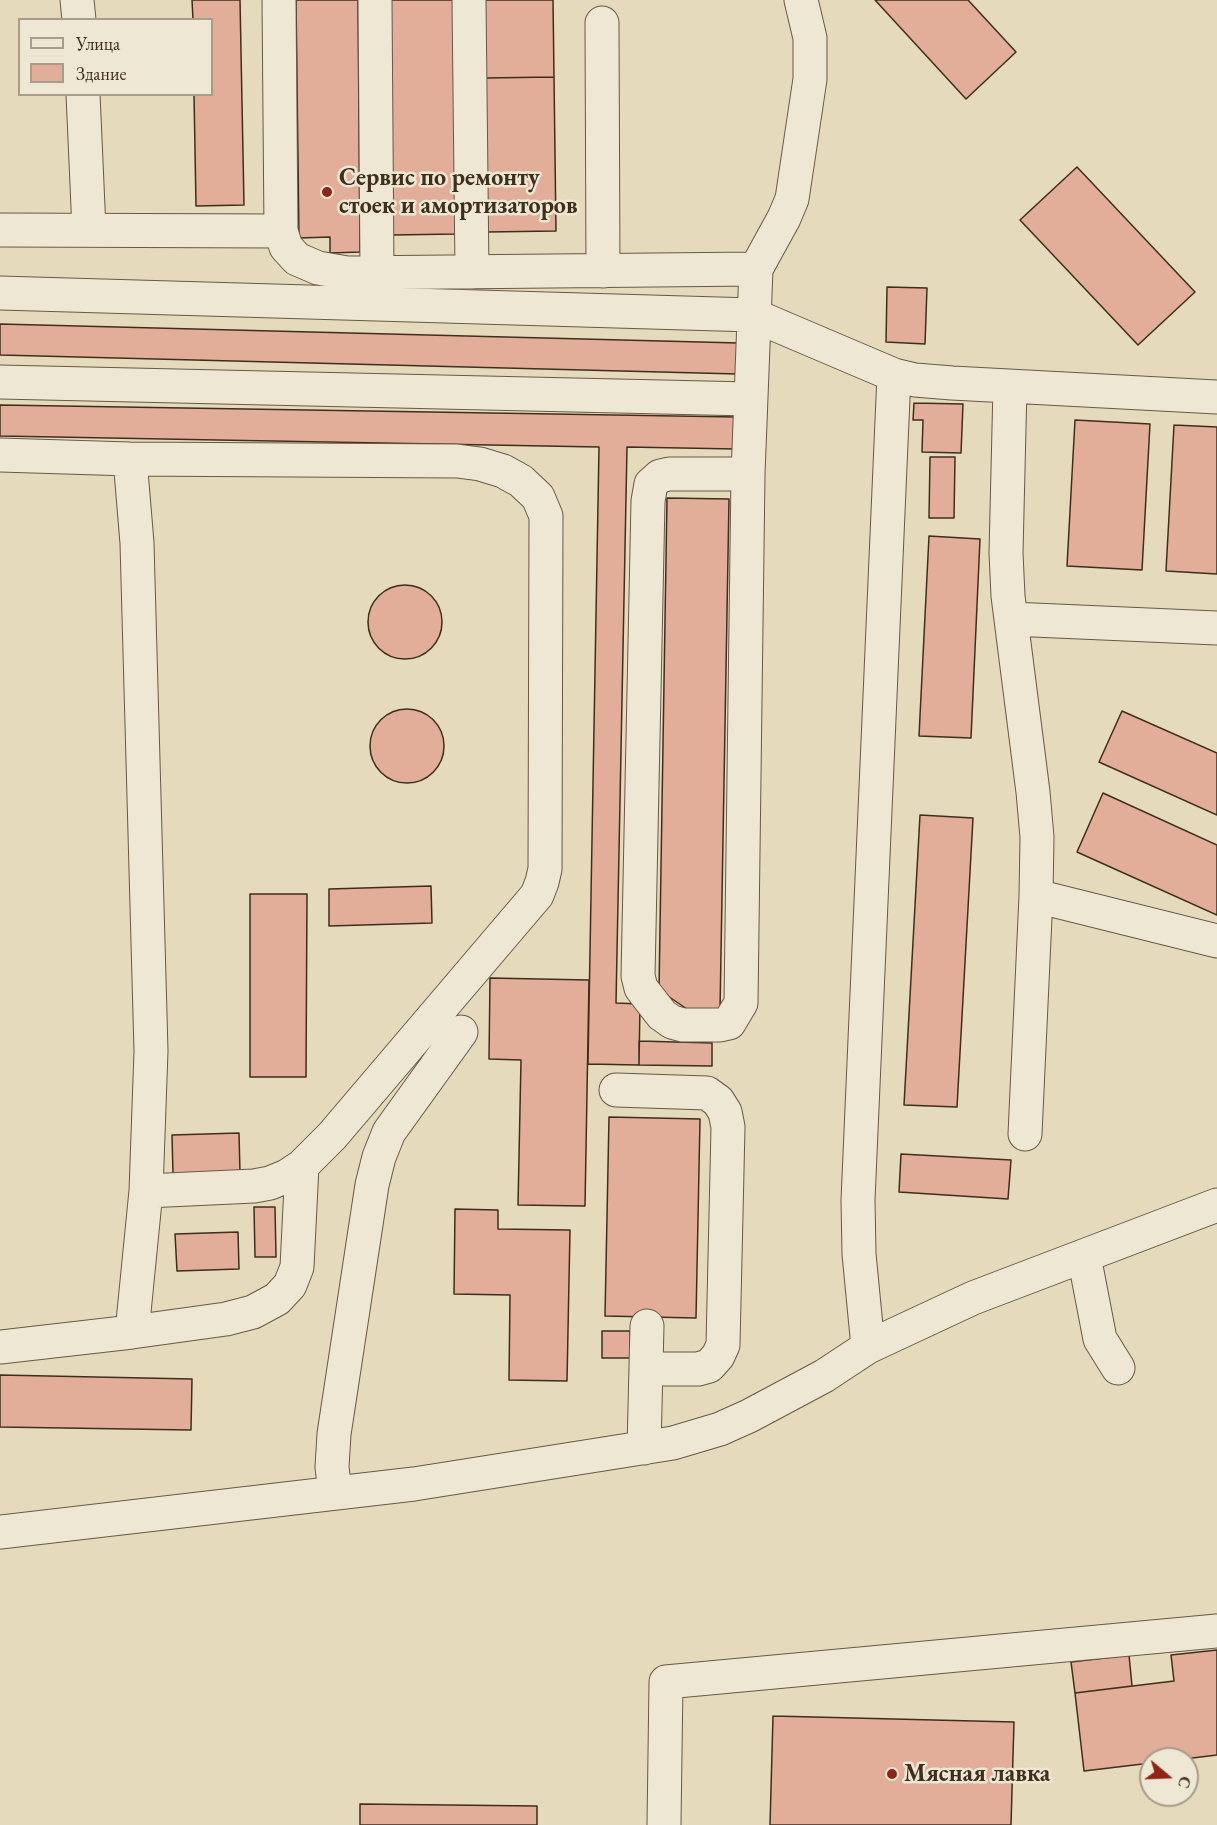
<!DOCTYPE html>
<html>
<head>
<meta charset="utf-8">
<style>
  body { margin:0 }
  #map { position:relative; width:1217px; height:1825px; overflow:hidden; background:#e5dabb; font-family:"EB Garamond",serif }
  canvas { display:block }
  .legend { position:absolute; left:18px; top:18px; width:195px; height:78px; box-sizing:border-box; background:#eee7d3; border:2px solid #a89d8a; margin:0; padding:8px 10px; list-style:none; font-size:18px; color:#3f2e1c }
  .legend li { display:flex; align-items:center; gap:12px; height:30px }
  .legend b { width:30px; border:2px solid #a89d8a }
  .north { position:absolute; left:1139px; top:1747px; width:60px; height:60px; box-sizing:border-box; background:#eee7d3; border:2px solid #a89d8a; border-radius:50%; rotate:109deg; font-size:16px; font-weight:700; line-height:24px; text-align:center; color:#3f2e1c }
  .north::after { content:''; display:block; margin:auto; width:21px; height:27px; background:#8f2418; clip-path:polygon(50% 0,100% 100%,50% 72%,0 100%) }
</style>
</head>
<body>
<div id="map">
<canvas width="1217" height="1825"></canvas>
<ul class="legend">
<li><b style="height:8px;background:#eee7d3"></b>Улица</li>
<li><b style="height:16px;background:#e2ad99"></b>Здание</li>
</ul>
<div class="north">С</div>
</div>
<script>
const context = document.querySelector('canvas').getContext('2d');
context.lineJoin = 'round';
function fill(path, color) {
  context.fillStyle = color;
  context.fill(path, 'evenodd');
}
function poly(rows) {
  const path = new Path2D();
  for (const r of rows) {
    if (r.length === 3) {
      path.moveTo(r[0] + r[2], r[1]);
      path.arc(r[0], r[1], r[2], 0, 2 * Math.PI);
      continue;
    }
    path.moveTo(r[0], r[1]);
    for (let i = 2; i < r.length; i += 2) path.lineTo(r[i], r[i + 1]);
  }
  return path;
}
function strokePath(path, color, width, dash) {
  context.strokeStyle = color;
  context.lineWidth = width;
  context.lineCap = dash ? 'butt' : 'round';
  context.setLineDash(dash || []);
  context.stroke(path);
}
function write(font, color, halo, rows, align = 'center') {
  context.font = font + ' "EB Garamond",serif';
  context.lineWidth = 5;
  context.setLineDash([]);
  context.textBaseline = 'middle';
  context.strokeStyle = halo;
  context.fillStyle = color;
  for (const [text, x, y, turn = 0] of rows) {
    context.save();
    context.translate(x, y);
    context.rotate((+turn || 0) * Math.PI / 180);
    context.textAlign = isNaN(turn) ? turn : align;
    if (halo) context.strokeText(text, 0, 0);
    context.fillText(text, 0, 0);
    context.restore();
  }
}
const building = poly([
  [192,0,240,0,244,205,196,206,194,94,212,94,212,20,193,20,192,0],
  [296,0,358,0,360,252,330,253,330,237,299,238,296,0],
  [388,0,455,0,457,234,391,235,388,0],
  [483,0,553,0,554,77,485,78,483,0],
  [875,0,968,0,1016,52,966,99,875,0],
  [554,77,556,231,487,232,485,78,554,77],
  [1077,167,1195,292,1138,345,1020,220,1077,167],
  [887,287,927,288,925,344,886,342,887,287],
  [0,324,739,343,738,374,0,355,0,324],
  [914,403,963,404,961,453,922,452,923,420,913,420,914,403],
  [0,405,737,417,736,449,627,447,616,1003,640,1004,639,1065,588,1064,599,447,0,436,0,405],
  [1075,420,1150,424,1142,570,1067,566,1075,420],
  [1174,425,1217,427,1217,574,1166,571,1174,425],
  [930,457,955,457,954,518,929,518,930,457],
  [667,498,729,499,720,1010,687,1009,659,990,667,498],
  [929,536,980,539,971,738,919,736,929,536],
  [405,622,37],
  [407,746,37],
  [1122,711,1217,753,1217,815,1099,762,1122,711],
  [1103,793,1217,845,1217,915,1077,852,1103,793],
  [920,815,973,818,957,1107,904,1105,920,815],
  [431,886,432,923,329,926,329,889,431,886],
  [250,894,307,894,306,1077,250,1077,250,894],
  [490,978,589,980,585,1206,518,1205,521,1060,489,1059,490,978],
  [639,1041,712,1043,712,1066,639,1065,639,1041],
  [609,1117,700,1119,696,1318,605,1316,609,1117],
  [239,1133,240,1173,173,1175,172,1135,239,1133],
  [901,1154,1011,1160,1008,1199,899,1192,901,1154],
  [254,1207,275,1207,276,1257,255,1257,254,1207],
  [455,1209,498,1210,498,1229,570,1230,567,1381,509,1380,510,1295,454,1294,455,1209],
  [238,1232,239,1269,177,1271,175,1234,238,1232],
  [602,1331,630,1331,630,1358,602,1358,602,1331],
  [0,1375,192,1379,191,1430,0,1427,0,1375],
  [1217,1650,1217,1755,1184,1759,1151,1759,1151,1763,1084,1771,1075,1693,1174,1681,1171,1655,1217,1650],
  [1129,1655,1132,1686,1075,1693,1071,1662,1129,1655],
  [773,1716,1014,1722,1011,1825,770,1825,773,1716],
  [360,1804,537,1806,537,1825,360,1825,360,1804]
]);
fill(building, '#e2ad99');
strokePath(building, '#3f2e1c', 1.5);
const minor = poly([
  [77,0,79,20],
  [279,0,281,231,286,247,297,259,318,268,347,273,756,269,748,474,741,1003,729,1023,720,1025,683,1025,672,1022,662,1015,641,988,638,976,648,501,651,484,660,476,669,474,748,474],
  [375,0,377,272],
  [469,0,472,272],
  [602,23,603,271],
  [83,94,89,230],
  [0,230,281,231],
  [756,269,784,218,792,199,810,79,810,38,801,0],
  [0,293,753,315,894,375,915,380,952,383,1217,397],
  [0,382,750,399],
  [1010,387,1006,553,1008,596,1033,792,1037,837,1036,896,1025,1134],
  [0,455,130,459,457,461,480,464,503,471,521,481,538,497,546,516,545,869,542,882,537,895,332,1136,302,1166,287,1176,270,1183,254,1186,146,1191],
  [1011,619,1217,628],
  [1036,896,1217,941],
  [616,1090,707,1093,718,1101,725,1112,728,1127,723,1345,718,1356,709,1366,698,1369,646,1369],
  [1084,1256,1100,1339,1118,1368],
  [132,1332,226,1319,253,1312,277,1299,290,1285,297,1267,302,1166],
  [0,1347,132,1332,146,1191,151,1051,137,543,130,459],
  [868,1347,973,1298,1217,1205],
  [644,1448,647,1326],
  [335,1493,332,1467,334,1434,372,1185,379,1157,389,1132,461,1032],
  [0,1532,414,1484,673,1443,720,1429,749,1416,824,1376,868,1347,859,1254,858,1200,894,375],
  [664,1825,666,1682,1217,1631]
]);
strokePath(minor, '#685944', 35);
strokePath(minor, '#eee7d3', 33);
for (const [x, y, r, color] of [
  [327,192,6,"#8f2418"],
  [892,1774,6,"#8f2418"]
]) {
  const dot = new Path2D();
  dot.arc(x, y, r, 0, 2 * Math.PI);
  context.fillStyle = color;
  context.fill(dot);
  strokePath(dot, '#eee7d3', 2);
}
write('bold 24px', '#3f2e1c', '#eee7d3', [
  ["Сервис по ремонту",339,178],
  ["стоек и амортизаторов",339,206],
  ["Мясная лавка",904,1774]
], 'left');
</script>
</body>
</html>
